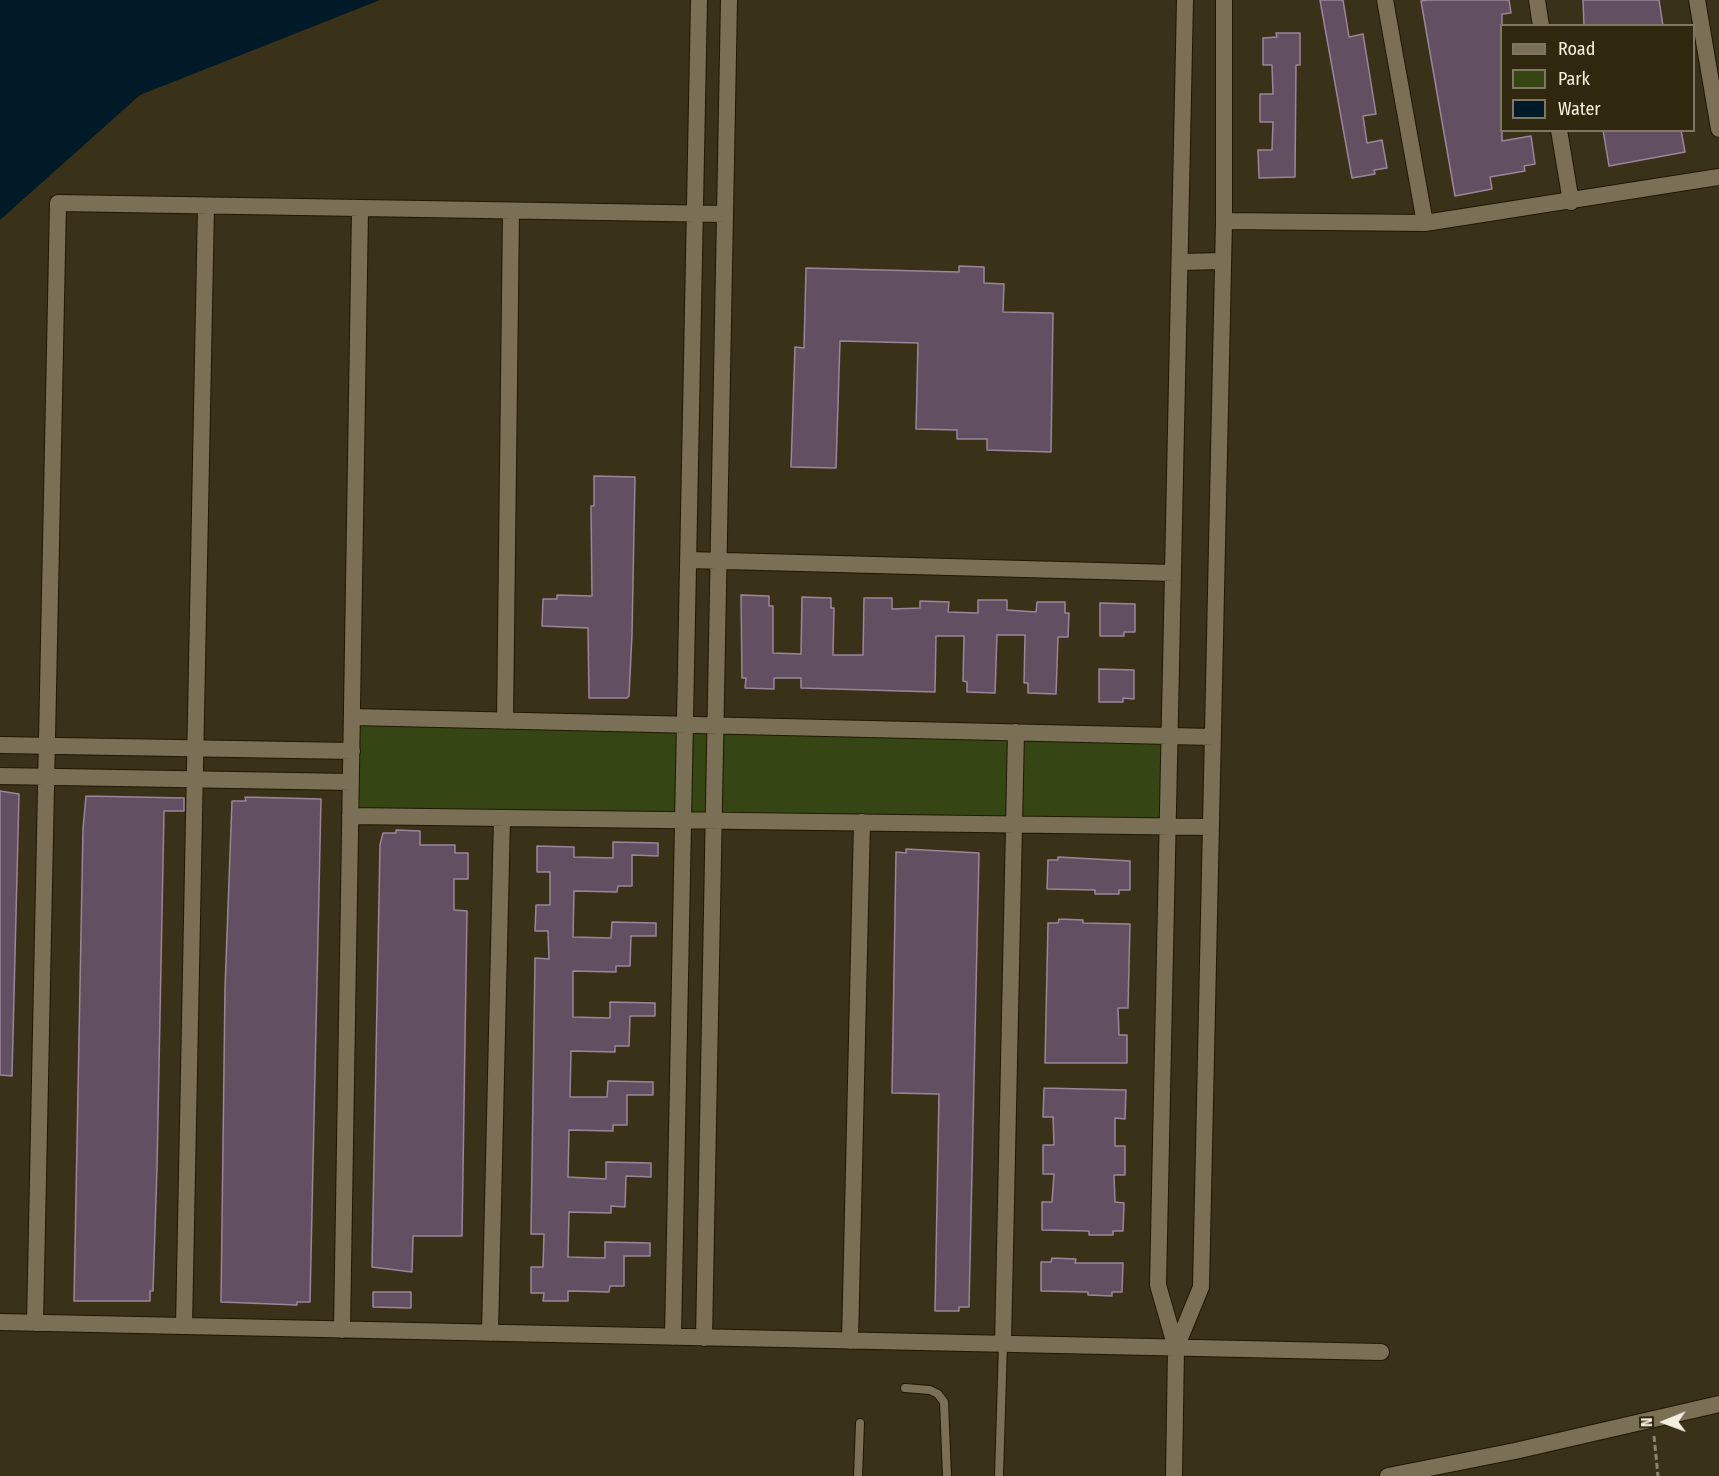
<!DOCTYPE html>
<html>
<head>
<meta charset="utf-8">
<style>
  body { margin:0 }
  #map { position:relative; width:1719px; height:1476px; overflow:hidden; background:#3a3119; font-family:"Fira Sans Condensed",sans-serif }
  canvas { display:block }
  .legend { position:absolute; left:1500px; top:24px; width:195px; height:108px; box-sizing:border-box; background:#30270f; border:2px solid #7f7763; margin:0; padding:8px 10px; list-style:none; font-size:18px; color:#f5efe0 }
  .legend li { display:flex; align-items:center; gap:12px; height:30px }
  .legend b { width:30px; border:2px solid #7f7763 }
  .north { position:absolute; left:1635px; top:1392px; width:60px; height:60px; -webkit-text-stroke:4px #30270f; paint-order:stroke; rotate:269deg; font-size:16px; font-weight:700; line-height:24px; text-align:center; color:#f5efe0 }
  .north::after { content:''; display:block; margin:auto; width:21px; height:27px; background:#f5efe0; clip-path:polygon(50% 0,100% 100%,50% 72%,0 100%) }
</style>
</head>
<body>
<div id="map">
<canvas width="1719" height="1476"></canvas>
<ul class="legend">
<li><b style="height:8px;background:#7a7056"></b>Road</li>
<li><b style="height:16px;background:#354614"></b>Park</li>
<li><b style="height:16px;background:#001a27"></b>Water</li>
</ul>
<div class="north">N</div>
</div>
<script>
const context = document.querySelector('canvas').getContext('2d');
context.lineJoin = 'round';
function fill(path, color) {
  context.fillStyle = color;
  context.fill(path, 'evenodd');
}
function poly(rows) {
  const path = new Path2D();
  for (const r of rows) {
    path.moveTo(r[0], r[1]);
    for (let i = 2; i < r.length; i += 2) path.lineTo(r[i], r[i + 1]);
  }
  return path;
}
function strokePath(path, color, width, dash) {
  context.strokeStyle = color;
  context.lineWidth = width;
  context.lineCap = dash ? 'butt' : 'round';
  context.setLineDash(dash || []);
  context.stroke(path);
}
fill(poly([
  [352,717,1171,736,1169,826,350,816]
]), '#354614');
fill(poly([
  [0,0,380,0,140,95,0,220]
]), '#001a27');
const building = poly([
  [1320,0,1343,0,1349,37,1363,34,1376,114,1363,116,1367,143,1382,140,1387,168,1374,170,1375,174,1352,178,1320,0],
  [1428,0,1509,0,1511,13,1502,14,1502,141,1531,136,1535,164,1524,166,1525,171,1490,177,1492,189,1455,196,1421,1,1428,0],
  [1583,0,1659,0,1663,26,1584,26,1583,0],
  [1276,33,1300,33,1300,65,1296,65,1295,177,1259,178,1258,150,1272,150,1273,122,1260,122,1260,94,1273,94,1272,65,1263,65,1263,38,1277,37,1276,33],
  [1603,130,1681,130,1685,152,1609,166,1603,130],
  [959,266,984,267,984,283,1004,284,1003,312,1053,313,1051,452,987,450,987,439,957,439,957,430,916,429,918,343,840,341,836,468,791,467,795,347,804,348,806,268,959,272,959,266],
  [594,476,635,477,632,635,629,696,627,698,589,698,588,628,542,626,543,599,557,599,557,595,592,596,591,506,594,506,594,476],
  [741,595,769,596,769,606,773,606,773,653,801,654,802,597,831,598,831,608,834,608,833,655,863,655,864,598,892,598,892,609,920,608,920,601,949,602,948,612,978,613,978,600,1007,600,1007,610,1036,612,1037,602,1065,602,1065,613,1069,613,1068,637,1058,637,1056,694,1028,693,1028,683,1024,683,1025,635,997,635,995,693,967,692,967,682,963,681,964,636,936,636,935,692,801,688,801,678,774,678,774,689,745,688,746,678,742,678,741,595],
  [1100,603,1135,604,1135,632,1124,632,1124,636,1100,636,1100,603],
  [1099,669,1134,670,1134,699,1123,698,1123,702,1099,702,1099,669],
  [0,791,19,794,12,1076,0,1075,0,791],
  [86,796,184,798,184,811,164,811,157,1168,153,1291,150,1291,150,1301,74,1301,83,829,86,796],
  [245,797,321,799,310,1302,297,1302,297,1305,221,1302,225,988,232,801,246,801,245,797],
  [396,830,420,831,420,845,455,845,455,853,468,853,468,879,454,879,454,910,467,911,462,1236,413,1236,412,1272,372,1267,380,845,383,833,396,833,396,830],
  [613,842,658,843,658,856,632,855,632,886,618,886,617,892,574,891,573,937,611,938,612,922,656,923,656,936,631,936,630,966,616,966,616,972,573,971,573,1017,610,1018,610,1002,655,1003,655,1016,630,1016,629,1046,615,1046,615,1052,571,1051,570,1097,607,1097,608,1081,653,1082,653,1095,627,1095,627,1125,613,1125,613,1131,569,1130,568,1177,606,1179,606,1162,651,1163,651,1177,626,1176,625,1207,611,1206,611,1213,569,1212,568,1257,605,1258,605,1242,650,1243,650,1256,624,1256,624,1286,610,1286,609,1292,568,1291,568,1301,543,1301,544,1293,531,1293,531,1267,543,1267,544,1234,531,1234,535,958,549,959,548,931,535,931,536,905,550,905,550,872,537,872,537,846,574,847,574,857,613,858,613,842],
  [906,849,979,853,969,1307,959,1307,959,1311,935,1311,939,1094,892,1093,896,852,906,853,906,849],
  [1058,857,1130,861,1130,890,1119,890,1119,894,1095,894,1095,890,1047,889,1048,860,1058,860,1058,857],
  [1059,919,1083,920,1083,923,1130,924,1128,1008,1118,1008,1119,1035,1127,1035,1127,1063,1045,1063,1048,923,1058,923,1059,919],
  [1044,1088,1126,1090,1125,1119,1115,1118,1115,1146,1125,1146,1125,1175,1114,1175,1115,1202,1124,1203,1123,1231,1113,1231,1113,1235,1089,1235,1089,1231,1042,1230,1042,1202,1052,1202,1054,1174,1043,1174,1043,1145,1054,1145,1053,1117,1043,1117,1044,1088],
  [1052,1258,1076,1259,1075,1263,1123,1263,1122,1292,1112,1292,1112,1296,1088,1295,1088,1292,1041,1291,1041,1262,1051,1262,1052,1258],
  [373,1292,411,1292,411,1308,373,1307,373,1292]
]);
fill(building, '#634f62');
strokePath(building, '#9b859a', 1.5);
const service = poly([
  [905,1388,930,1390,938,1394,944,1402,947,1476],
  [858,1476,860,1423],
  [999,1476,1003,1344]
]);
const minor = poly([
  [1385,0,1425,223],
  [1537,0,1541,26],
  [1697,0,1719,129],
  [1559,130,1571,202],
  [1224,221,1425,223,1719,177],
  [1181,262,1223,261],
  [688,560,1173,573],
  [352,717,1213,737],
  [505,721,511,212],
  [0,745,352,751],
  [0,776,351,782],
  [350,816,1211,827],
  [0,1322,1381,1352],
  [35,1323,58,203,725,214],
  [184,1326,206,206],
  [342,1330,360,210],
  [490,1333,502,818],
  [673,1337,699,0],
  [704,1338,729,0],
  [850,1341,862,822],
  [1003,1344,1016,732],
  [1176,1348,1201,1287,1224,221,1224,0],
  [1174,1476,1176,1348,1158,1285,1185,0]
]);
const tertiary = poly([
  [1388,1476,1515,1451,1719,1404]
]);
strokePath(service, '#211802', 10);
strokePath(minor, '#211802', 18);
strokePath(tertiary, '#211802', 18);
strokePath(poly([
  [1654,1436,1658,1476]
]), '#8b8470', 3, [6, 3]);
strokePath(service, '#7a7056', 8);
strokePath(minor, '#7a7056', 16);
strokePath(tertiary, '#7a7056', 16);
</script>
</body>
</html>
